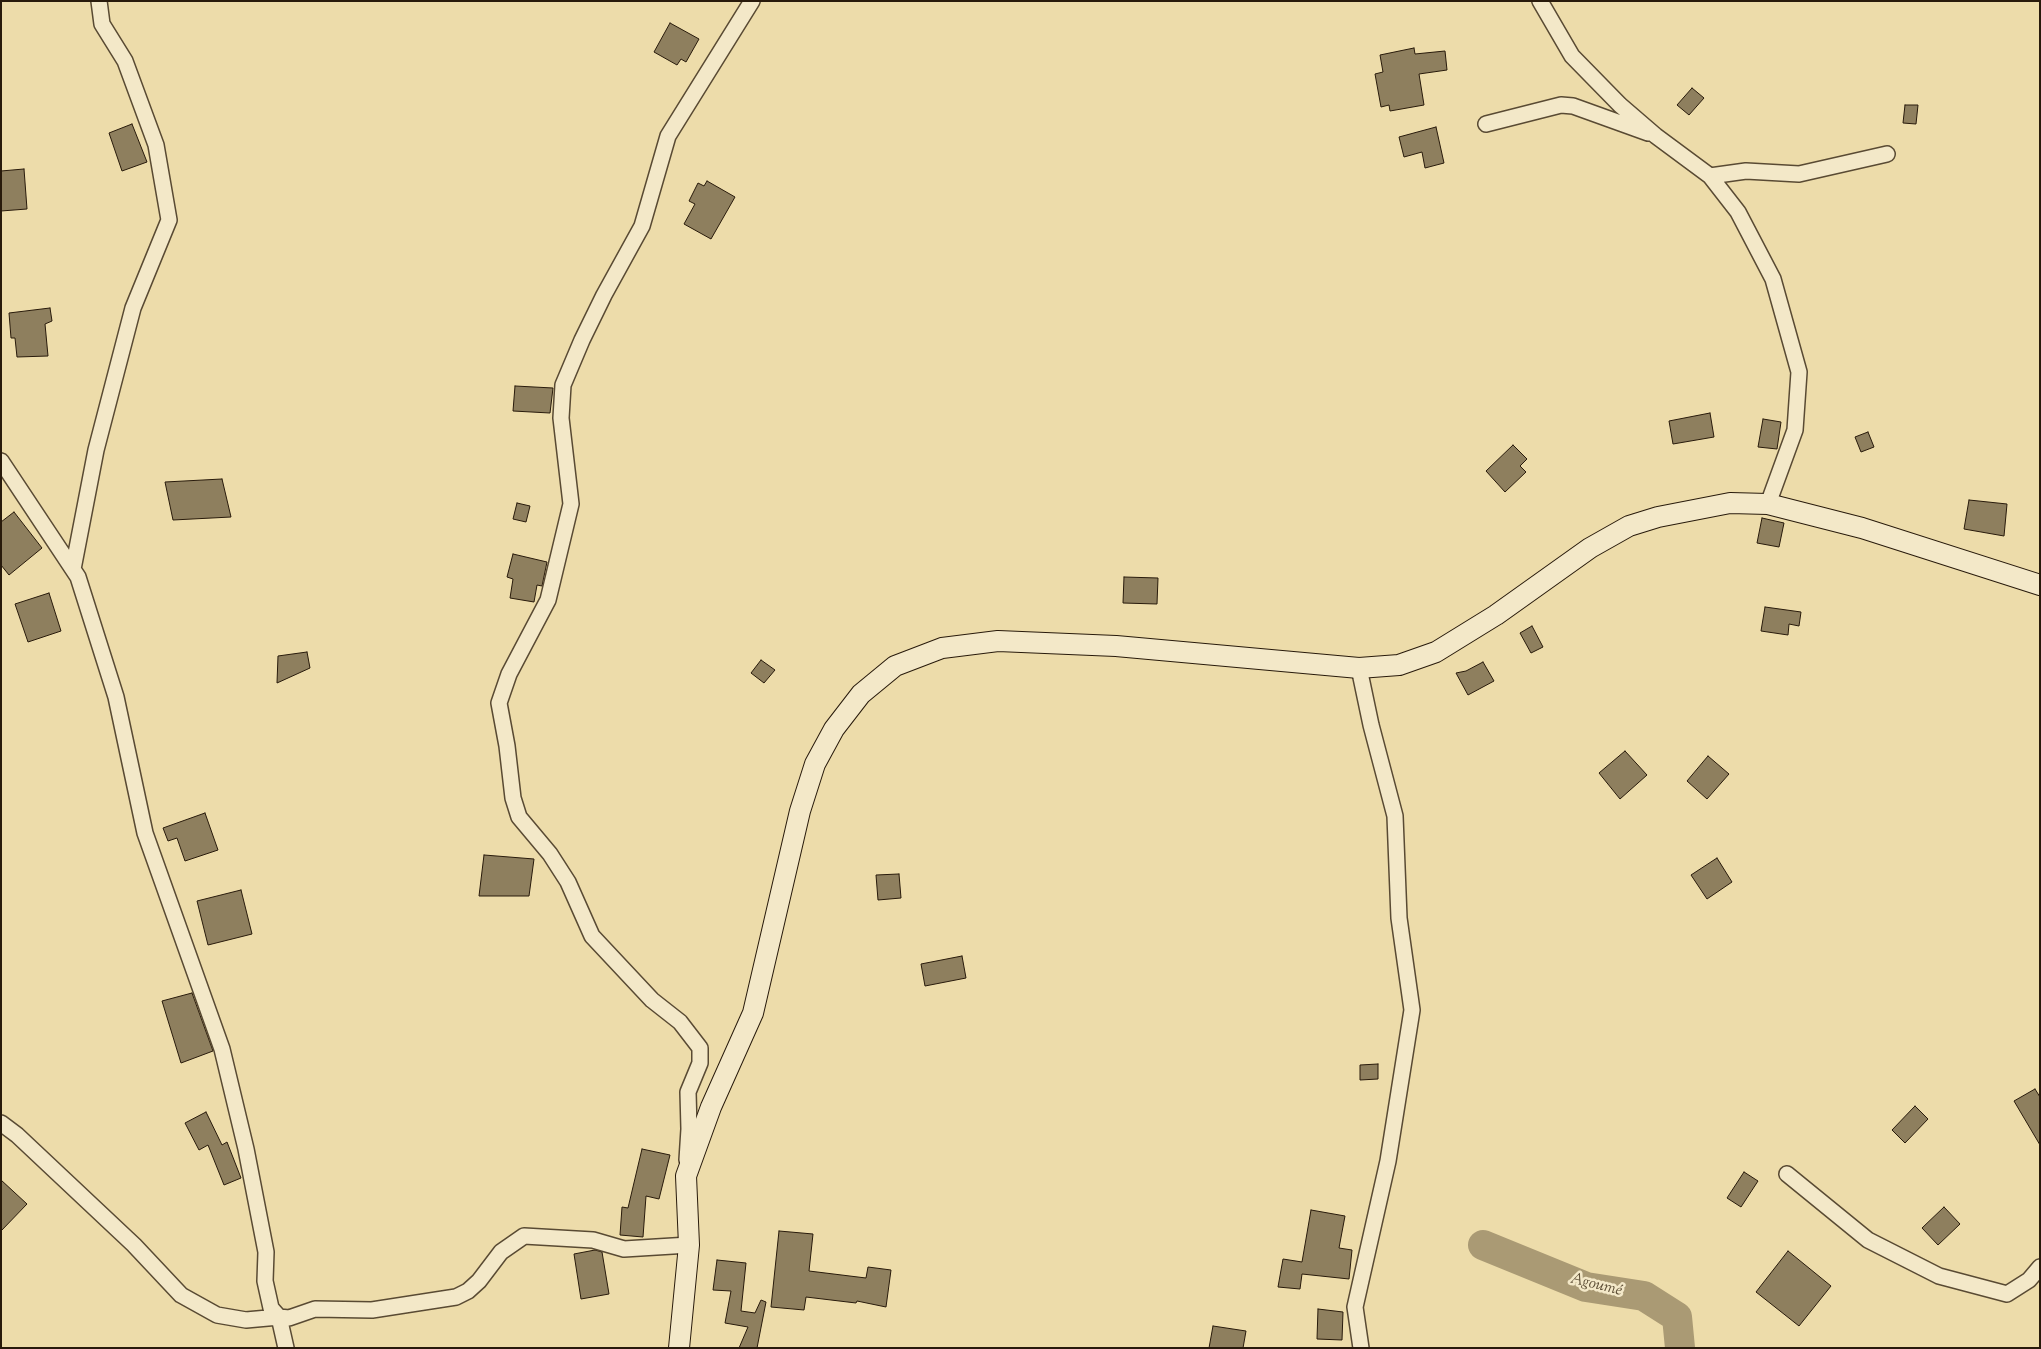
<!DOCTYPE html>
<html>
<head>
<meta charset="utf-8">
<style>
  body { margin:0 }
  #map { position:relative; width:2041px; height:1349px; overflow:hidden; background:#eddcaa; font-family:"Sorts Mill Goudy",serif }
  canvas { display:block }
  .frame { position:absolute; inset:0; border:2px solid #281a0b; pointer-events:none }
</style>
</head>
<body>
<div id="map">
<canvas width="2041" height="1349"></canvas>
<div class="frame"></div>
</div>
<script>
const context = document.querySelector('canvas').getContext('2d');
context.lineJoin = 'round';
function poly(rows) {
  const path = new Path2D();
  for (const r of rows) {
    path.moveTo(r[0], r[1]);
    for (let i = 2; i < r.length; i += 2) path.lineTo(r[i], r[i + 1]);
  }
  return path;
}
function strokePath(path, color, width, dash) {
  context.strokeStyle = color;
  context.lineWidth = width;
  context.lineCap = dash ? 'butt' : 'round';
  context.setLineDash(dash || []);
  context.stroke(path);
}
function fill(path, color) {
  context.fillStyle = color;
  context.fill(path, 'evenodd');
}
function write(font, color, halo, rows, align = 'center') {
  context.font = font + ' "Sorts Mill Goudy",serif';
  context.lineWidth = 5;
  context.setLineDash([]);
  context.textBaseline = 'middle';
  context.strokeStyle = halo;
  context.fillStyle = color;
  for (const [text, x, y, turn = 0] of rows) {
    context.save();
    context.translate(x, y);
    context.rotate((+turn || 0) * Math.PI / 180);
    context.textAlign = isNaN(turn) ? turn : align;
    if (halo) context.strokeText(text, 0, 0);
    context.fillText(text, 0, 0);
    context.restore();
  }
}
strokePath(poly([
  [1483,1245,1586,1287,1644,1296,1677,1317,1680,1348]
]), '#aa9a74', 30);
const building = poly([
  [670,23,699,39,686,62,681,59,677,65,654,52,670,23],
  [1414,48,1415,54,1445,51,1447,70,1419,74,1424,105,1390,111,1389,105,1381,107,1375,74,1383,72,1380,55,1414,48],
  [1692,88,1704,98,1689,115,1677,105,1692,88],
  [1905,105,1918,105,1916,124,1903,123,1905,105],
  [132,124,147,162,122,171,109,133,132,124],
  [1436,127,1444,163,1425,168,1422,152,1404,157,1399,137,1436,127],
  [24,169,27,209,1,211,1,171,24,169],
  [707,181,735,197,711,239,684,224,695,204,689,201,698,183,704,186,707,181],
  [50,308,52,321,45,324,48,356,17,357,15,338,11,338,9,313,50,308],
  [515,386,553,388,550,413,513,411,515,386],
  [1710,413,1714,437,1673,444,1669,421,1710,413],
  [1763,419,1781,422,1777,449,1758,447,1763,419],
  [1868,432,1874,447,1861,452,1855,437,1868,432],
  [1513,445,1527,459,1520,466,1526,472,1505,492,1486,471,1513,445],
  [222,479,231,517,173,520,165,482,222,479],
  [1969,500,2007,504,2004,536,1964,529,1969,500],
  [517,503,530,506,526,522,513,519,517,503],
  [14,512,42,548,9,575,1,565,1,522,14,512],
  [1762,518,1784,523,1779,547,1757,543,1762,518],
  [513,554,547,562,542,586,537,585,534,602,510,598,513,579,507,577,513,554],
  [1124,577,1158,578,1157,604,1123,603,1124,577],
  [49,593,61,631,28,642,15,604,49,593],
  [1765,607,1801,612,1799,626,1789,624,1788,635,1761,631,1765,607],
  [1532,626,1543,647,1531,653,1520,633,1532,626],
  [307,652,310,668,277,683,278,656,307,652],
  [761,660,775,670,764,683,751,673,761,660],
  [1483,662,1494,681,1468,695,1456,673,1466,671,1483,662],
  [1625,751,1647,775,1620,799,1599,773,1625,751],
  [1708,756,1729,774,1707,799,1687,781,1708,756],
  [205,813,218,850,185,861,177,838,168,841,163,828,205,813],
  [484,855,534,859,529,896,479,896,484,855],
  [1717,858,1732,882,1707,899,1691,875,1717,858],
  [899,874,901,898,878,900,876,875,899,874],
  [241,890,252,934,208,945,197,901,241,890],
  [962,956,966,978,925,986,921,964,962,956],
  [192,993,213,1051,181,1063,162,1001,192,993],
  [1378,1064,1378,1079,1360,1080,1360,1065,1378,1064],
  [2035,1089,2040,1097,2040,1145,2014,1101,2035,1089],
  [1915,1106,1928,1119,1905,1143,1892,1130,1915,1106],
  [206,1112,222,1145,227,1142,241,1178,224,1185,208,1145,199,1150,185,1123,206,1112],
  [642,1149,670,1155,659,1199,646,1196,643,1237,620,1235,622,1207,628,1208,642,1149],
  [1744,1172,1758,1181,1741,1207,1727,1198,1744,1172],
  [1,1180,27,1204,1,1231,1,1180],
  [1944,1207,1960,1224,1938,1245,1922,1228,1944,1207],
  [1311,1210,1345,1216,1339,1248,1352,1250,1349,1279,1302,1274,1300,1289,1278,1287,1283,1259,1302,1262,1311,1210],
  [779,1231,813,1234,809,1271,866,1278,868,1267,891,1270,886,1307,857,1301,856,1303,806,1297,804,1310,771,1307,779,1231],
  [595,1250,602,1252,609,1294,581,1299,574,1254,595,1250],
  [1788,1251,1831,1286,1799,1326,1756,1292,1788,1251],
  [717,1260,746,1263,741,1311,755,1313,761,1300,766,1302,757,1348,739,1348,748,1327,725,1323,731,1291,713,1290,717,1260],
  [1318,1309,1343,1312,1342,1340,1317,1339,1318,1309],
  [1213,1326,1246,1331,1243,1348,1209,1348,1213,1326]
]);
fill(building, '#8e7f5e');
strokePath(building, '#281a0b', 1);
const street = poly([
  [1540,1,1572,56,1620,105,1656,136,1710,176,1738,212,1773,279,1799,372,1795,430,1768,504],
  [1486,124,1561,105,1573,106,1648,133],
  [1710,176,1746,171,1799,174,1887,154],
  [1,461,78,577,116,697,145,833,222,1049,246,1149,266,1252,265,1281,271,1308,279,1317,289,1318,315,1309,372,1310,456,1297,468,1291,479,1281,501,1252,524,1236,593,1240,624,1249,689,1245],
  [73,569,96,450,133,308,169,220,156,145,125,61,102,24,99,1],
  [1359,668,1371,725,1395,816,1399,918,1412,1010,1388,1161,1355,1307,1361,1348],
  [1,1123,17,1135,134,1245,181,1295,217,1315,246,1320,279,1317,286,1348],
  [687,1160,689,1129,688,1092,700,1063,700,1048,680,1022,652,1000,592,936,568,882,550,854,519,817,513,798,507,746,499,703,509,674,548,600,571,504,561,418,563,385,582,340,604,295,642,226,668,136,752,1],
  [1787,1174,1868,1240,1939,1276,2007,1294,2029,1280,2040,1267]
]);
const secondary = poly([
  [679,1348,689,1245,686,1176,711,1107,753,1013,800,811,815,764,834,729,861,694,895,666,942,648,998,641,1116,646,1359,668,1399,665,1436,652,1496,615,1590,548,1629,526,1658,517,1730,503,1768,504,1862,528,2040,585]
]);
strokePath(street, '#594a33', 18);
strokePath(secondary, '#281a0b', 22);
strokePath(street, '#f3e8c8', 15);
strokePath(secondary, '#f3e8c8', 20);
write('italic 16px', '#5c4d35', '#f3e8c8', [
  ["Agoumé",1596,1286,14]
]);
</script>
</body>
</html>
